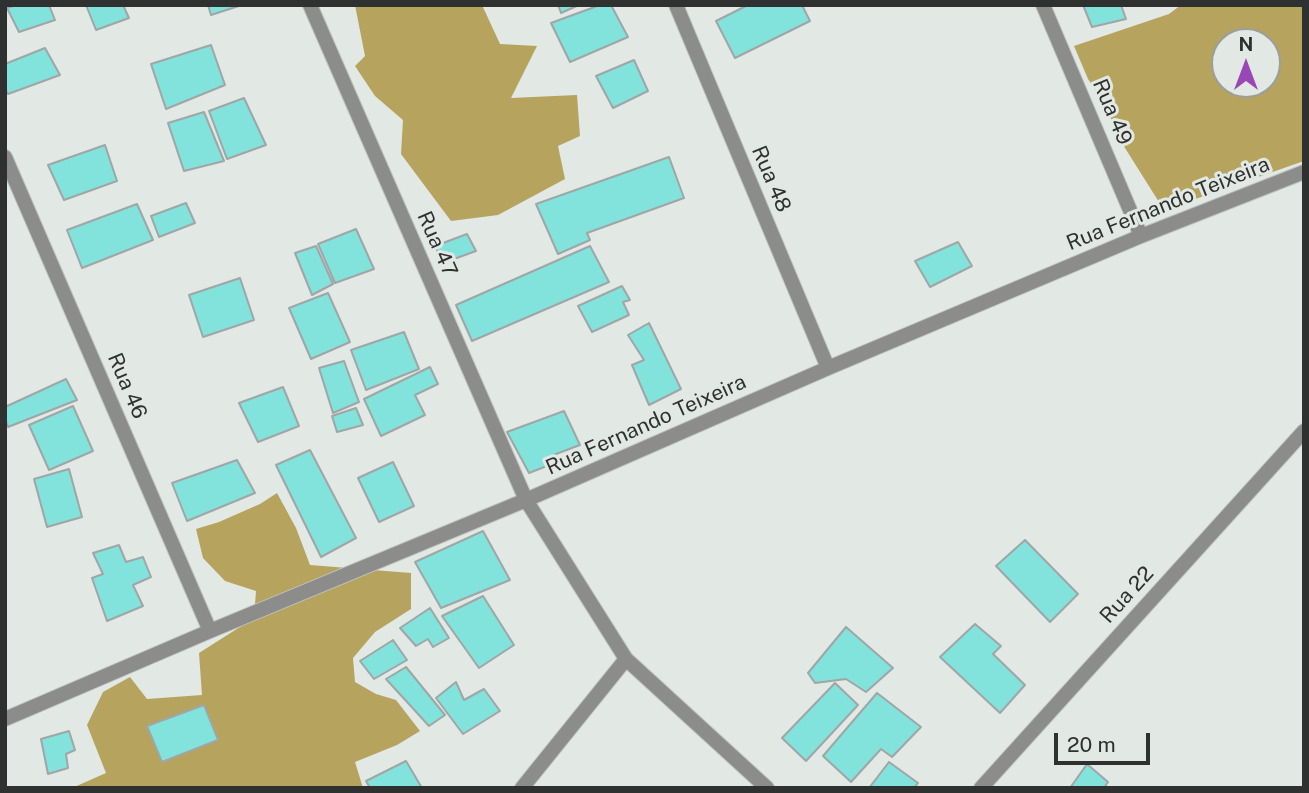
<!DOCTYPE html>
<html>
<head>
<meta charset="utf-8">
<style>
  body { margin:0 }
  #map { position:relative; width:1309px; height:793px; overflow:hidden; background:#e2e8e4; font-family:"Public Sans",sans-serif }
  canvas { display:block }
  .frame { position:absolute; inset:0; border:7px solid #2f3130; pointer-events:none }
  .north { position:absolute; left:1211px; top:28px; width:70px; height:70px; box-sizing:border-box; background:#e2e8e4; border:2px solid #9a9f9c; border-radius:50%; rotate:0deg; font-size:19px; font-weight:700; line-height:28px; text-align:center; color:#2f3130 }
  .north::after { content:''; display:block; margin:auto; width:24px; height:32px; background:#9a47b6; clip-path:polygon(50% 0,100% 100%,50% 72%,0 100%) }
  .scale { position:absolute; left:1054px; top:733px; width:96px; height:32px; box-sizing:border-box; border:4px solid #2f3130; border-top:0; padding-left:9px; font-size:21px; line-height:24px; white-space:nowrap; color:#2f3130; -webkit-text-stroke:5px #e2e8e4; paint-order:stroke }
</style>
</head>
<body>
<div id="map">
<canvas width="1309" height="793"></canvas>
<div class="frame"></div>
<div class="north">N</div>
<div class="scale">20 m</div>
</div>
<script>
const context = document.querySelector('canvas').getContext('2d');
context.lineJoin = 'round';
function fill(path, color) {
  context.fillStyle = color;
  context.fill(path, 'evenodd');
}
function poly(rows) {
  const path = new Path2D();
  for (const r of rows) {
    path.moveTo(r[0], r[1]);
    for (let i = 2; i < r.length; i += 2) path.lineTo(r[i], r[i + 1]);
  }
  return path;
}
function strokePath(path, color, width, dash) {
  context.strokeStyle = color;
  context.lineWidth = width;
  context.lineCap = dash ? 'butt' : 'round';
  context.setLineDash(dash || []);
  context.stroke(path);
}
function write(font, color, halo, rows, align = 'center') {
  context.font = font + ' "Public Sans",sans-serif';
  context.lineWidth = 6;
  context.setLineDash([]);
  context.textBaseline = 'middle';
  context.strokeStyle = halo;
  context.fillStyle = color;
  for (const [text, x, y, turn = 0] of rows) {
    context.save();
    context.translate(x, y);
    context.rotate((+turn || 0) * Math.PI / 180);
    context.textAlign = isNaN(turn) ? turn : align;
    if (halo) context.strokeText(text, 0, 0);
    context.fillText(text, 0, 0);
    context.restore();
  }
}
fill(poly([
  [355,5,482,5,500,44,537,46,511,98,577,95,580,136,558,146,565,179,498,215,451,221,401,154,403,120,375,96,355,66,365,56],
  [1181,5,1304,5,1304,161,1164,210,1125,148,1102,100,1088,79,1074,46,1169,14],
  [1225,42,1267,42,1267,84,1225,84],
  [277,493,296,528,310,565,411,573,411,609,375,632,353,658,355,682,376,694,396,700,420,731,397,745,355,762,363,788,72,788,106,773,87,725,103,692,130,677,147,699,202,695,199,653,254,618,256,591,225,581,203,558,196,529,219,522,260,504]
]), '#b6a35d');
const building = poly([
  [17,5,49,5,55,20,19,32,7,8,17,5],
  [86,5,123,5,129,18,96,30,86,5],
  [208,5,242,5,211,15,208,5],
  [558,5,579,5,561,13,558,5],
  [600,5,611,5,628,37,570,62,551,23,600,5],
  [748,5,802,5,810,21,735,58,716,21,748,5],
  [1083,5,1121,5,1126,19,1092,27,1083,5],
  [211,45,225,85,166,109,151,64,211,45],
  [45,48,60,75,8,94,5,89,5,64,45,48],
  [634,60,648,91,613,108,596,76,634,60],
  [244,98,266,145,227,159,209,111,244,98],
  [204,112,224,161,184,171,168,123,204,112],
  [105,145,117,181,64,200,48,165,105,145],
  [669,157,684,198,587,233,590,240,558,254,536,204,669,157],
  [186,203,195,223,159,237,151,216,186,203],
  [137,204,153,240,82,268,67,230,137,204],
  [356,229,374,269,335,283,318,244,356,229],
  [467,234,476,251,443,263,435,246,467,234],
  [958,242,972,266,930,287,915,261,958,242],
  [316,246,333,284,312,295,295,253,316,246],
  [590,246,609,282,472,341,456,305,590,246],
  [240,278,254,320,203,337,189,295,240,278],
  [622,286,630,300,623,302,629,315,592,332,578,306,622,286],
  [328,293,350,342,311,359,289,308,328,293],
  [649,323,681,389,649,405,632,365,644,360,628,335,649,323],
  [404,332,419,369,366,390,351,350,404,332],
  [344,361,359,402,333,413,319,368,344,361],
  [430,367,438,384,415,395,425,415,381,436,364,399,430,367],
  [66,379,77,400,8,427,5,419,5,407,66,379],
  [283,387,299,426,258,442,239,403,283,387],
  [73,406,93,451,49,470,29,425,73,406],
  [356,408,363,425,337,432,332,416,356,408],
  [564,411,580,445,548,457,552,464,529,473,507,432,564,411],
  [310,450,356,538,321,557,276,465,310,450],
  [237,460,255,493,187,521,172,483,237,460],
  [393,462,414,506,379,522,358,478,393,462],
  [69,469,82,517,47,527,34,479,69,469],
  [483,531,510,580,441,608,415,562,483,531],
  [1025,540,1078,594,1050,622,996,566,1025,540],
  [119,545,126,562,143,557,151,577,133,585,143,606,107,621,92,578,103,574,93,553,119,545],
  [483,596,514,645,479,668,442,616,483,596],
  [430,608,449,638,433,647,428,639,416,646,400,628,430,608],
  [975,624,1001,646,993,654,1025,685,1000,713,940,657,975,624],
  [846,627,893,668,866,692,846,679,815,683,808,673,846,627],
  [393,640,407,660,374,679,360,661,393,640],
  [406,667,445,715,429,726,386,679,406,667],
  [456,682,464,700,484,689,500,711,463,734,436,698,456,682],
  [835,683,858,705,806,761,782,738,835,683],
  [877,693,921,727,892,757,881,749,851,782,823,756,877,693],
  [204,705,218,740,162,762,147,726,204,705],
  [69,731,75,750,66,754,68,768,48,774,41,739,69,731],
  [406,761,422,788,370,788,366,781,406,761],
  [889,762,918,783,914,788,869,788,889,762],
  [1087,764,1108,782,1104,788,1070,788,1087,764]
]);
fill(building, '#81e3dc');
strokePath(building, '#9fa6a5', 2);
const minor = poly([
  [310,5,526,500,626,659,522,788],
  [676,5,828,368],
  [1043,5,1141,236],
  [5,157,210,631],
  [626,659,767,788],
  [5,719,210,631,526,500,828,368,1141,236,1304,172],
  [981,788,1304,431]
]);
strokePath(minor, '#bec3c0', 16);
strokePath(minor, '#8c8d8b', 14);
write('21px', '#2f3130', '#e2e8e4', [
  ["Rua 49",1112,112,67],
  ["Rua 48",771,179,67],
  ["Rua Fernando Teixeira",1168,204,-22],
  ["Rua 47",437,244,66],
  ["Rua 46",127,386,67],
  ["Rua Fernando Teixeira",646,425,-24],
  ["Rua 22",1127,595,-48]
]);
</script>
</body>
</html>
